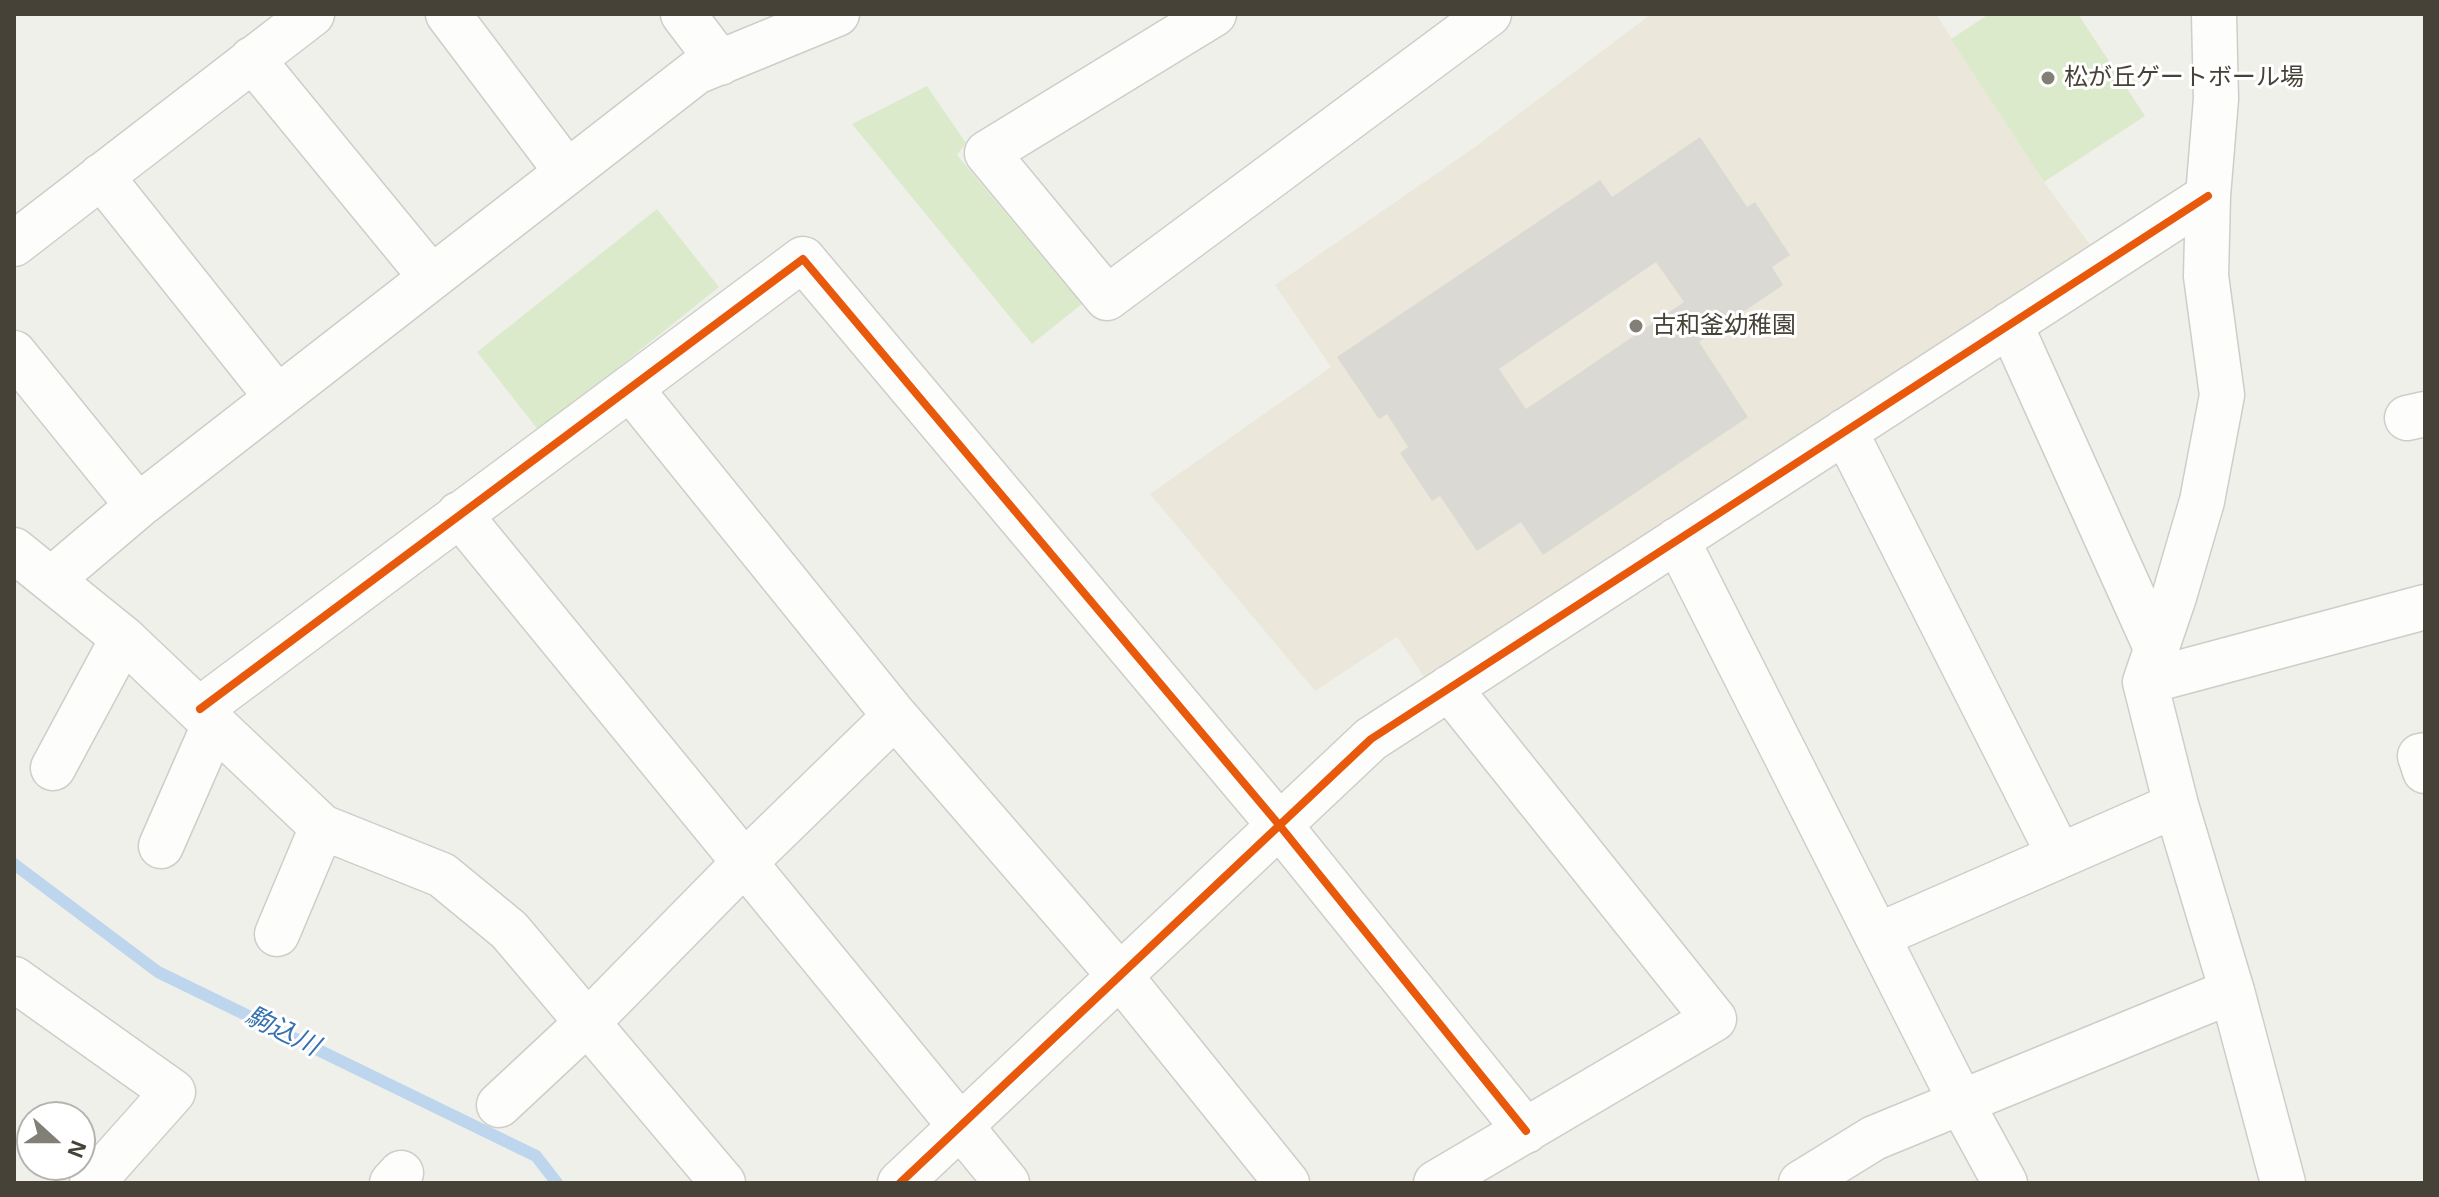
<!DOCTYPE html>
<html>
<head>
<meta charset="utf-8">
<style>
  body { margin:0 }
  #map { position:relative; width:2439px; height:1197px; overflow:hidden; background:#f0f0eb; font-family:Helvetica,sans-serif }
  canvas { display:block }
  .frame { position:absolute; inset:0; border:16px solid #474237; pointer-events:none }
  .north { position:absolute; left:16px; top:1101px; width:80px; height:80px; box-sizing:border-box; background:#fff; border:2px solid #b5b3af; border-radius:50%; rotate:111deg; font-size:22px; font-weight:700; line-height:32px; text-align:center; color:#474237 }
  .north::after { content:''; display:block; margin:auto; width:28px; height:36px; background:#827f76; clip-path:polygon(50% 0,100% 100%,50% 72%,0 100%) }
</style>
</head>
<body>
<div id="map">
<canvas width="2439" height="1197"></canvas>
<div class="frame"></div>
<div class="north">N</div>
</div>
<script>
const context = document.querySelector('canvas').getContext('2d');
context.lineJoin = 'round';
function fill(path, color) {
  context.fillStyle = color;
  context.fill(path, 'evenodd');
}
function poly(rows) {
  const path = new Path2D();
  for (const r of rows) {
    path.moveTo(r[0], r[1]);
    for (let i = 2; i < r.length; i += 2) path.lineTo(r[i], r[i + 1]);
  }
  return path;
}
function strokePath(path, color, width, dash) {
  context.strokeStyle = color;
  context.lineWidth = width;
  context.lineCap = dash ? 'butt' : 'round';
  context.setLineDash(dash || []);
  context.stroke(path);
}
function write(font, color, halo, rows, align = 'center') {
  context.font = font + ' Helvetica,"Noto Sans JP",sans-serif';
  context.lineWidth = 6;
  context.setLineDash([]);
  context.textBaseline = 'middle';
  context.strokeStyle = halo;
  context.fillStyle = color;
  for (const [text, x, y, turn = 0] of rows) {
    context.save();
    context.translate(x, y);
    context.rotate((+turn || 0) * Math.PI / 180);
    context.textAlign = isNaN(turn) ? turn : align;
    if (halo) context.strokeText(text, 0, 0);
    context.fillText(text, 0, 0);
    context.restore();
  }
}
fill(poly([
  [1651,14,1936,14,2044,182,2091,246,1425,678,1397,637,1315,691,1150,494,1331,367,1275,285,1475,147]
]), '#ebe8db');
fill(poly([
  [1989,14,2078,14,2145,116,2044,182,1951,39],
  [927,86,966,143,957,155,1082,304,1032,344,852,124],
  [657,209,719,287,539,431,477,352]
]), '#dceacc');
strokePath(poly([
  [14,864,158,972,536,1156,557,1183]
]), '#bdd6ed', 12);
fill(poly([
  [1700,137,1747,207,1755,202,1790,255,1772,267,1783,285,1699,342,1748,417,1543,555,1521,522,1477,551,1440,496,1432,501,1400,453,1408,447,1387,414,1379,419,1337,357,1600,180,1612,197],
  [1656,262,1684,302,1526,409,1499,369]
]), '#dad9d3');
const minor = poly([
  [448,14,567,172],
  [683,14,720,63],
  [1214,14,987,153,1107,298,1489,14],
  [2214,14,2216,99,2208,196,2206,276,2222,395,2202,501,2174,597,2145,682,2176,805,2232,991,2283,1183],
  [252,59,431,277],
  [101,176,277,397],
  [14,244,312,14],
  [2010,324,2157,650],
  [14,353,138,506],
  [630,388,895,716,1120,976,1287,1183],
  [2407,418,2425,414],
  [1845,431,2059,855],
  [459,514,1007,1183],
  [1677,540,1962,1104,2005,1183],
  [14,550,123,638,322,827,442,875,509,930,723,1183],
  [52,579,138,506,696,72,837,14],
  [2145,682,2425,607],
  [200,709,803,259,1280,826,1526,1131],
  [2425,755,2420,756,2425,771],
  [53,768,123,638],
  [161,846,214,725],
  [277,934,322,827],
  [1877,936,2176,805],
  [14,979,173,1092,92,1183],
  [499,1105,588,1022,745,862,895,716],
  [392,1183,401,1173],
  [900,1183,1371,739,2208,196],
  [1436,1183,1714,1019,1449,688],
  [1801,1183,1874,1138,2232,991]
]);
strokePath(minor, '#cecdc8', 47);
strokePath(minor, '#fdfdfc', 44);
strokePath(poly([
  [200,709,803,259,1280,826,1526,1131],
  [900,1183,1371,739,2208,196]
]), '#e8590c', 8);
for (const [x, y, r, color] of [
  [2048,78,8,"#827f76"],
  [1636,326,8,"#827f76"]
]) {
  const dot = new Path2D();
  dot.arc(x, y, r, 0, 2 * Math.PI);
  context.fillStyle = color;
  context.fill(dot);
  strokePath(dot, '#fff', 3);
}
write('24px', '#474237', '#fff', [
  ["松が丘ゲートボール場",2064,78],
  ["古和釜幼稚園",1652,326]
], 'left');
write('italic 26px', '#3471af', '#fff', [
  ["駒込川",282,1032,26]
]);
</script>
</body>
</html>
